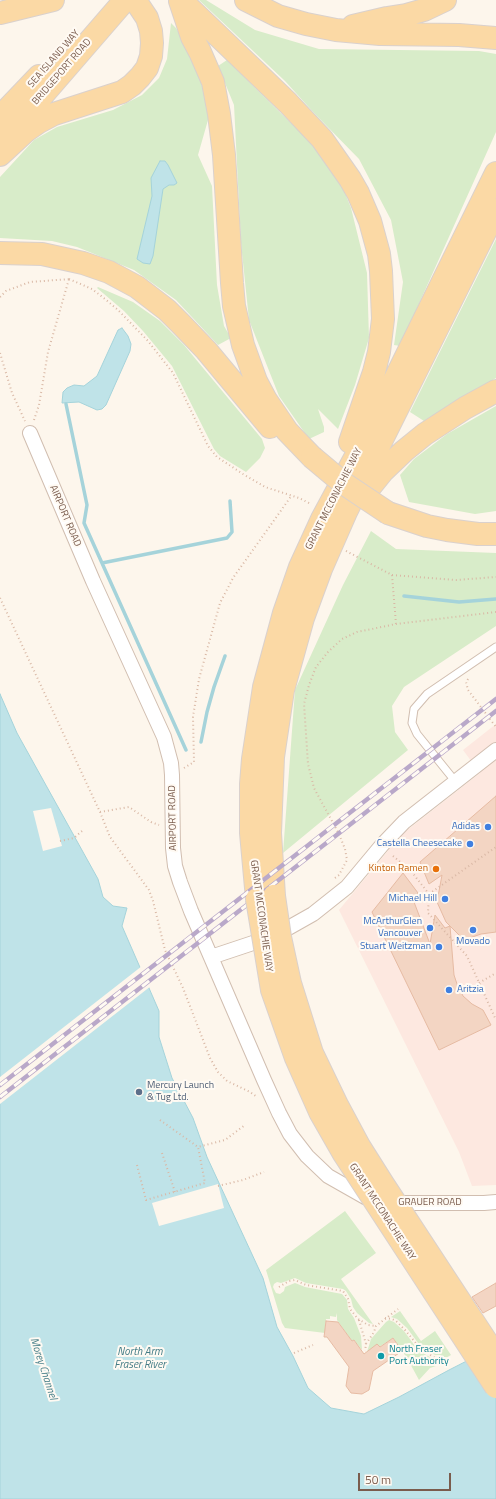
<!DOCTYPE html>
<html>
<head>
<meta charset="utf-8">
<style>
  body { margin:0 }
  #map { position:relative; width:496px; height:1499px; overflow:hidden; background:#fdf6ec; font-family:"Titillium Web",sans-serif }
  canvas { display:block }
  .scale { position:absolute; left:358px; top:1473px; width:93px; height:18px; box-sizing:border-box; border:2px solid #7a5c4d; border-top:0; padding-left:5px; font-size:12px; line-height:14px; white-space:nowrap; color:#7a5c4d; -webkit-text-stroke:3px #fffaf3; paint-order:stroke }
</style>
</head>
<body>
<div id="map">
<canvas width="496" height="1499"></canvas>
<div class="scale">50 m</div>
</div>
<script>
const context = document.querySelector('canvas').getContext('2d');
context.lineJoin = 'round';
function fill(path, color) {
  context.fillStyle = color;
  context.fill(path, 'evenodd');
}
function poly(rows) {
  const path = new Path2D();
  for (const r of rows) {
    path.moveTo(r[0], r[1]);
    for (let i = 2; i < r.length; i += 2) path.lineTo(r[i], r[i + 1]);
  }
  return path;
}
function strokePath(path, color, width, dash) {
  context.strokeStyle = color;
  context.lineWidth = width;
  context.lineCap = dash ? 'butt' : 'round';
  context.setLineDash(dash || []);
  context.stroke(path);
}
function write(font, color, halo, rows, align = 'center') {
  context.font = font + ' "Titillium Web",sans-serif';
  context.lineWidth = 4;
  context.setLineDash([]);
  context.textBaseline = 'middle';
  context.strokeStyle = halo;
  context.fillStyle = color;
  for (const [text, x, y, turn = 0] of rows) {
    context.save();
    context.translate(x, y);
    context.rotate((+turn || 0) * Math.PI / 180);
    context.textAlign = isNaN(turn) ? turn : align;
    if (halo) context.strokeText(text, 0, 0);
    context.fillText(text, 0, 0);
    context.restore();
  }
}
fill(poly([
  [496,724,496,1185,472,1186,459,1152,339,910,401,835,480,773,463,750]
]), '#fde8e0');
fill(poly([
  [199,0,206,0,255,30,319,49,479,51,496,54,496,132,400,346,394,345,403,282,391,220,359,159,314,113,285,81],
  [171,23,176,28,194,59,210,113,198,155,212,186,217,285,224,326,231,338,218,345,176,300,134,270,77,247,52,241,0,238,0,177,34,140,57,127,113,110,142,95,159,78,167,59],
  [227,60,313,145,343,188,351,208,367,273,369,338,355,385,338,429,318,409,324,427,324,432,309,439,279,396,249,320,241,243,234,105,218,66],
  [496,239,496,378,424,421,410,412],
  [98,287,133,302,160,321,184,345,262,439,265,448,260,458,246,472,220,456,214,449,172,366,143,331,124,311,97,288],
  [496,406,496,511,475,514,409,502,400,475,414,459,447,434],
  [371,531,396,549,496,553,496,626,404,687,392,706,395,732,408,750,283,853,295,690,343,585],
  [345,1211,376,1253,341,1279,373,1324,369,1323,357,1313,353,1307,351,1299,346,1291,343,1289,306,1283,295,1278,281,1283,277,1282,274,1284,273,1287,276,1293,280,1294,284,1291,285,1287,295,1283,305,1287,342,1294,347,1300,348,1309,354,1318,361,1336,362,1350,354,1340,352,1341,337,1320,337,1313,336,1317,330,1316,330,1319,326,1319,325,1333,285,1328,282,1323,266,1270],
  [400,1311,421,1341,435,1331,451,1355,444,1359,438,1355,435,1355,421,1347,407,1328,397,1319,391,1317],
  [389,1320,394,1322,404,1331,418,1350,433,1359,431,1362,433,1365,436,1366,430,1368,419,1380,407,1358,393,1338,379,1347,367,1352,371,1339,386,1322]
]), '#d8ecc9');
const water = poly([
  [160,161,165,161,168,165,177,183,174,185,169,185,163,189,153,256,150,264,143,263,137,259,152,196,151,178,160,161],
  [122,328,128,336,131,344,130,351,106,405,102,409,97,410,79,402,62,403,63,392,67,388,74,385,84,386,97,376,118,330,122,328],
  [0,694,17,733,98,879,103,897,113,906,127,908,122,926,159,1011,159,1037,172,1078,193,1118,207,1157,263,1278,277,1327,293,1356,308,1388,331,1408,364,1414,399,1397,449,1370,496,1346,496,1499,0,1499,0,694]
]);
fill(water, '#bfe3e8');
strokePath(water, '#a5d3da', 1);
fill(poly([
  [51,808,62,846,43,851,33,811],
  [142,966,151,986,0,1104,0,1077],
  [218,1184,224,1208,159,1226,152,1203]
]), '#fdf6ec');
strokePath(poly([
  [66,404,87,505,84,523,186,750],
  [102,563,227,538,232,532,230,501],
  [404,596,459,602,496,599],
  [201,742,207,712,214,687,225,656]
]), '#a5d3da', 3.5);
const building = poly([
  [496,796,496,932,481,934,464,940,450,926,454,975,457,984,463,996,472,1004,483,1010,491,1025,439,1050,372,912,403,873,418,893,414,902,430,944,435,915,445,928,450,926,446,922,437,902,442,875,429,884,420,862,496,796],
  [496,1283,496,1306,483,1313,472,1297,496,1283],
  [326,1321,338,1322,352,1341,354,1340,364,1354,377,1344,380,1347,393,1338,402,1351,373,1371,369,1390,362,1394,351,1393,346,1386,349,1367,327,1337,324,1337,326,1321]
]);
fill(building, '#f3d5c3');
strokePath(building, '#e6bba3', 1);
const lane = poly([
  [455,781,417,734,412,723,414,709,427,694,496,647]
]);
const street = poly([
  [30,433,93,581,164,737,171,763,172,775,173,848,175,866,180,882,191,911,264,1080,279,1113,290,1134,307,1156,328,1176,365,1197,385,1203,484,1203,496,1202],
  [211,957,274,936,313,914,347,887,382,845,404,822,496,750]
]);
const primary = poly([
  [181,0,288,103,322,139,350,179,358,193,370,221,379,254,381,271,383,319,379,352,374,372,350,442],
  [246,0,278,16,306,24,336,30,380,34,459,35,496,38],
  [180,1,192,37,200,52,213,82,219,114,224,155,232,283,234,306,243,345,256,381,266,400,287,431,312,457],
  [0,13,53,0],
  [353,26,387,18,406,15,424,10,445,0],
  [0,117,39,76],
  [9,134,125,0],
  [0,155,26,131,39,122,54,114,122,92,132,85,140,77,147,68,151,56,152,43,151,31,147,18,135,0],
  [0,253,42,254,83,263,109,272,137,287,167,310,181,324,206,350,270,427],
  [366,492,383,471,404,451,425,434,465,408,496,391],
  [388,513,427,526,447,530,478,534,496,534],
  [274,896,270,833,273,757,283,690,303,618,321,569,346,512,496,210],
  [257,899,251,833,251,784,253,759,264,687,284,613,300,567,322,519,370,430,496,173]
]);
strokePath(lane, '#d1beb0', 9);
strokePath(street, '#d1beb0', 16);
strokePath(primary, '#dad1cd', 24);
strokePath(poly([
  [69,279,92,289,105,299,118,310,148,341,173,373,208,446,217,457,243,474,265,487,299,498,311,504],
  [0,297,6,291,30,282,70,279],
  [0,353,12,393,25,421],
  [34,420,39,405,48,352,69,279],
  [346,551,392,575,396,624],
  [392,575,456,580,496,577],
  [0,598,100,812,110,837,149,890,153,901,165,950,183,988,210,1058,218,1072,227,1081,250,1092,257,1097],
  [468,679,466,682,468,690,496,727],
  [184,768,194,762,193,717,199,679,220,603,233,578,292,495],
  [100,812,129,807,151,822,159,825],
  [60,841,74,838,82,831],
  [393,856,411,871,429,894,428,913,467,956,496,1020],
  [335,878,339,875,347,860,345,849,339,834,314,788,308,764,304,704,309,685,316,667,328,652,342,639,357,632,396,624,496,612],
  [429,894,496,847],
  [479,983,496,973],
  [160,1120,198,1147],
  [162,1153,175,1192],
  [137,1165,146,1200,205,1183,198,1147,225,1140,245,1125],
  [218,1186,243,1180,264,1172],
  [279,1287,289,1281,295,1280,306,1285,343,1291,348,1299,350,1309,358,1319,368,1325,376,1326],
  [385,1318,392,1319,396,1321,405,1330,420,1348,438,1360],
  [359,1320,366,1344,365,1351],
  [366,1344,374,1332,376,1326,398,1309],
  [294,1353,313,1345]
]), '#d9b8a5', 2, [1, 3]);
strokePath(lane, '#fff', 7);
strokePath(street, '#fff', 14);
strokePath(primary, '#fbd9a5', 22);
const rail = poly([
  [0,1085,496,699],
  [0,1097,496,711]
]);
strokePath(rail, '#b9a8c9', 4.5);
strokePath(rail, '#fffaf3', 3, [9]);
const primaryBridge = poly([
  [312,457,343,483,388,513],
  [274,896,280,937,290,983,312,1053,337,1105,359,1146,383,1184,496,1356],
  [257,899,272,990,296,1058,320,1112,344,1154,496,1387]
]);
strokePath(primaryBridge, '#dad1cd', 24, []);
strokePath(primaryBridge, '#fbd9a5', 22);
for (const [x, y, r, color] of [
  [488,827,4,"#3f7fe0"],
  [470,844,4,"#3f7fe0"],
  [436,869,4,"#e8710a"],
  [445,899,4,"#3f7fe0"],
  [430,928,4,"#3f7fe0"],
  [473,930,4,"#3f7fe0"],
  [439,947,4,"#3f7fe0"],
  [449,990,4,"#3f7fe0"],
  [139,1092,4,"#5c6f8a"],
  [381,1356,4,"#0f9aa8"]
]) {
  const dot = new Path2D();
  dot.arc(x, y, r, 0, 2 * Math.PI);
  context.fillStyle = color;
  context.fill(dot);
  strokePath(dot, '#fffaf3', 1.5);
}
write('10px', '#7a5c4d', '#fffaf3', [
  ["SEA ISLAND WAY",54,59,-49],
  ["BRIDGEPORT ROAD",62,72,-49],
  ["GRANT MCCONACHIE WAY",334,499,-63],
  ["AIRPORT ROAD",65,516,67],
  ["AIRPORT ROAD",173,818,-91],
  ["GRANT MCCONACHIE WAY",261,916,82],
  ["GRAUER ROAD",430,1203],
  ["GRANT MCCONACHIE WAY",382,1212,57]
]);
write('10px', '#366cbe', '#fffaf3', [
  ["Adidas",480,827],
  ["Castella Cheesecake",462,844],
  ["Michael Hill",437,899],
  ["McArthurGlen",422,922],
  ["Vancouver",422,934],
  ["Movado",473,942,"center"],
  ["Stuart Weitzman",431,947],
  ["Aritzia",457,990,"left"]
], 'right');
write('10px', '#c56008', '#fffaf3', [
  ["Kinton Ramen",428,869]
], 'right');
write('10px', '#4e5e75', '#fffaf3', [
  ["Mercury Launch",147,1086],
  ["& Tug Ltd.",147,1098]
], 'left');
write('10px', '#0d838f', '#fffaf3', [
  ["North Fraser",389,1350],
  ["Port Authority",389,1362]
], 'left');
write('italic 11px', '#437c86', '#fffaf3', [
  ["North Arm",140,1352],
  ["Fraser River",140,1365],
  ["Morey Channel",43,1369,72]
]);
</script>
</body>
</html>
